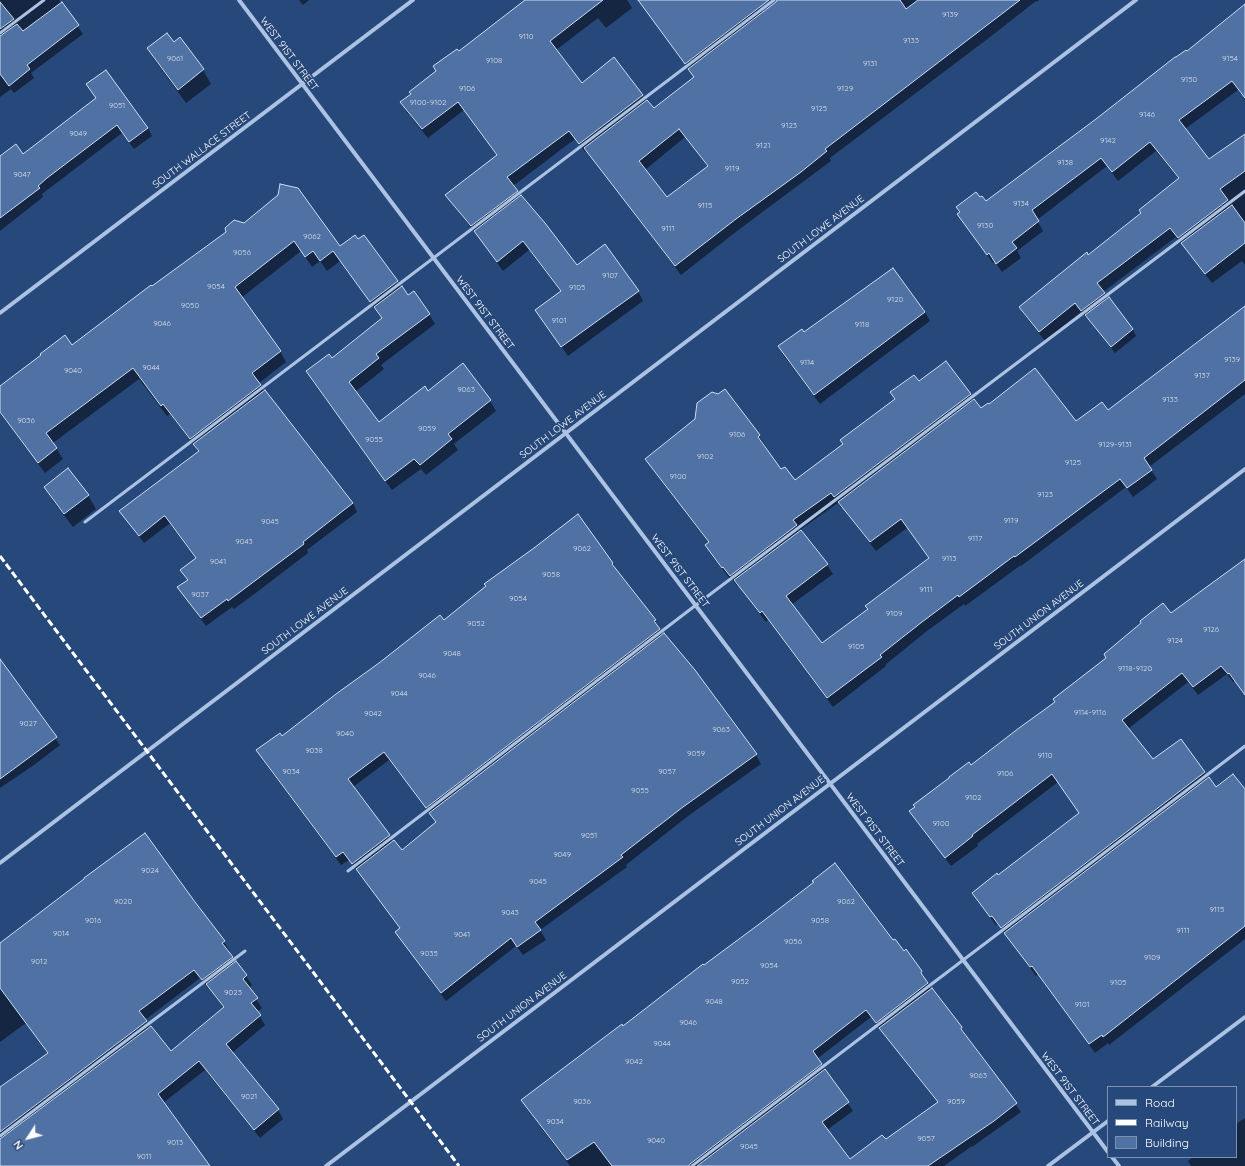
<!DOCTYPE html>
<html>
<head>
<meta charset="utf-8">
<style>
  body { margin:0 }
  #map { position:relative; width:1245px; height:1166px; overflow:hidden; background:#27487a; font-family:Quicksand,sans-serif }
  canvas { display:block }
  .legend { position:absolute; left:1107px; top:1086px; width:130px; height:72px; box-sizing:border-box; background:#27487a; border:1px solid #7d91af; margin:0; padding:5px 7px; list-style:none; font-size:12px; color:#fff }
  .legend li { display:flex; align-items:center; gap:8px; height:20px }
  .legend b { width:20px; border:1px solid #7d91af }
  .north { position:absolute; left:8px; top:1118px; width:40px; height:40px; -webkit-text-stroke:3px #27487a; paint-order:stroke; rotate:234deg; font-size:11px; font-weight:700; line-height:16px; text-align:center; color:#fff }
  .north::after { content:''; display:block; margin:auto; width:14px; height:18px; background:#fff; clip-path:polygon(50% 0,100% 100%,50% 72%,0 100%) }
</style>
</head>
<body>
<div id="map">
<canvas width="1245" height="1166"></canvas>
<ul class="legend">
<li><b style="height:5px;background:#abc2e3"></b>Road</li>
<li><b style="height:5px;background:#fff"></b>Railway</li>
<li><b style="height:11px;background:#5071a3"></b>Building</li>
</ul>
<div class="north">N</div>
</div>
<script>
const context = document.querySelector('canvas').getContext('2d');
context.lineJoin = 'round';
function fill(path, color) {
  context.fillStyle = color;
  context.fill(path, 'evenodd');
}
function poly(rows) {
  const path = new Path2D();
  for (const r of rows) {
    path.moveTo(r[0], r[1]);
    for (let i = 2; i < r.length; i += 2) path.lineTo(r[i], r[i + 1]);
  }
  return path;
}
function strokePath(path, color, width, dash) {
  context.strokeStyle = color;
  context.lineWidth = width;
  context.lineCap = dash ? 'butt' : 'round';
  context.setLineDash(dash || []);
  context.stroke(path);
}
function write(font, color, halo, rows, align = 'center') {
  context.font = font + ' Quicksand,sans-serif';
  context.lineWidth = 3.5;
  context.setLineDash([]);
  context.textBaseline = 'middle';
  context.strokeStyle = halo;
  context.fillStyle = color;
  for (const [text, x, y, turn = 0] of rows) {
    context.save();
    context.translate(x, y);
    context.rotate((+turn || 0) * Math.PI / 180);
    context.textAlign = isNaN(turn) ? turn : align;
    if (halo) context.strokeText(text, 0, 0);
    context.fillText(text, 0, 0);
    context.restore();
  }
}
fill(poly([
  [0,0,59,0,83,34,31,73,34,78,14,93,11,89,0,97],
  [299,0,309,0,303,5],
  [526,0,627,0,632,8,606,28,598,18,556,50,581,84,614,59,646,102,653,110,695,78,659,28,653,19,680,0,754,0,763,13,794,0,1039,0,1037,2,1036,1,990,37,830,158,831,161,741,228,681,275,587,151,585,152,575,139,513,186,520,197,577,266,638,291,643,301,568,356,536,310,561,292,529,250,503,271,477,235,452,204,447,195,497,156,464,110,428,138,406,111,401,102,458,53],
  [685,137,708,167,666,198,645,170],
  [1245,6,1245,91,1241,94,1238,90,1185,129,1209,161,1245,135,1245,265,1242,261,1212,283,1176,237,1103,292,1108,299,1109,299,1133,330,1136,336,1115,353,1088,319,1087,319,1081,312,1045,341,1026,317,1020,308,1142,214,1179,179,1156,151,1118,181,1107,166,1037,220,1043,231,1017,251,1021,258,1002,272,995,262,993,263,964,223,958,214,960,213,957,208,986,202,1186,53],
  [180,38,203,70,211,84,186,103,156,62,148,49,174,43],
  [97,98,148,128,152,136,134,149,122,133,42,194,43,197,0,231,0,158,23,156],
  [226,229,340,247,358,240,363,236,401,288,408,296,429,314,435,324,381,365,384,369,355,392,379,424,428,392,463,365,490,401,496,411,454,444,458,450,426,475,421,469,392,490,313,382,307,371,332,359,382,319,340,261,327,271,320,261,312,267,301,251,241,298,280,351,286,362,259,383,264,391,265,391,353,503,357,512,307,550,308,553,257,592,234,609,232,607,206,626,184,596,179,588,188,581,182,570,196,559,170,524,169,524,144,543,126,519,121,511,199,452,170,414,167,416,139,379,53,443,63,459,45,473,0,413,0,387,72,346,227,232],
  [1245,307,1245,394,1149,467,1157,479,1133,497,1126,487,1021,566,1021,565,965,606,964,604,927,631,885,665,886,666,833,707,768,620,766,622,738,585,737,586,731,578,730,579,713,557,707,546,709,543,653,470,647,459,696,419,718,395,725,390,759,436,766,447,765,448,781,470,795,481,844,444,918,382,970,395,981,409,1076,423,1108,412],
  [838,503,841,508,842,507,876,551,907,528,930,559,869,610,821,645,791,605,833,574,827,565,800,530],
  [925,312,930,321,820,404,784,356,779,347,804,334],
  [45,487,88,495,96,509,73,527,53,501],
  [1245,559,1245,695,1235,681,1233,682,1227,674,1198,695,1188,682,1128,729,1153,760,1180,740,1216,788,1245,791,1245,939,1109,1045,1108,1043,1095,1053,1038,974,1036,976,998,924,996,925,978,902,973,893,998,876,1080,814,1058,782,977,844,978,846,951,866,916,820,971,766],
  [613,563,617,572,655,620,663,635,756,755,761,764,688,816,626,865,627,867,540,930,546,940,523,955,516,946,446,1001,402,941,396,932,401,929,358,871,349,860,341,865,262,759,258,751,281,737,444,621],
  [389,760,432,815,437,823,402,851,393,842,353,787],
  [13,678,60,745,34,765,0,788,0,687],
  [194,902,224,942,230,951,228,952,235,963,236,963,246,976,252,985,249,988,262,1008,257,1012,265,1025,232,1053,278,1110,283,1119,260,1138,205,1070,163,1103,209,1166,0,1166,0,1088,48,1054,26,1023,0,1042,0,944],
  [200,978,208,988,209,988,224,1008,171,1053,150,1028,145,1020],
  [893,941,921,972,931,989,961,1028,1021,1112,972,1147,972,1146,944,1166,570,1166,527,1109,523,1101,704,967],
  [871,1017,938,1103,885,1141,850,1160,827,1130,853,1111,817,1059],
  [1245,1118,1245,1166,1191,1166,1188,1161,1193,1157,1236,1157,1236,1124]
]), '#0007');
const building = poly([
  [525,0,603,0,550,41,582,83,614,57,643,95,579,144,569,131,507,177,518,191,471,226,445,195,497,155,458,102,422,129,400,102,411,94,409,92,436,71,433,66,457,49,459,51,525,0],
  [638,0,769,0,685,64,638,0],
  [777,0,900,0,906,9,918,0,1020,0,825,149,827,151,801,172,736,219,675,266,584,148,647,100,654,108,694,77,688,69,776,2,777,0],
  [679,129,708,166,667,197,639,161,679,129],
  [0,2,14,19,0,29,0,2],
  [62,2,79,25,27,65,30,69,9,86,0,74,0,36,17,24,23,31,62,2],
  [1245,4,1245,98,1232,81,1179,120,1209,159,1245,134,1245,171,1220,189,1228,200,1178,238,1170,228,1097,283,1105,293,1081,311,1075,303,1039,332,1019,307,1087,252,1088,255,1141,213,1139,210,1179,178,1150,142,1112,172,1101,158,1032,210,1039,221,1012,242,1017,248,996,264,989,253,987,255,957,214,960,212,956,207,976,192,980,197,982,196,986,201,1096,119,1175,57,1176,57,1186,50,1187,51,1245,4],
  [167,33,174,42,180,37,204,69,178,90,147,48,167,33],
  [106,70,148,128,129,142,117,125,47,178,38,186,40,188,0,218,0,156,16,144,23,154,96,98,86,84,106,70],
  [280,184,298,188,340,246,355,235,358,239,364,235,398,281,370,302,333,251,320,261,313,251,305,257,294,241,235,287,281,351,252,373,261,385,190,439,163,404,161,406,133,368,46,433,57,448,38,463,0,412,0,386,41,355,40,354,65,335,72,345,151,285,152,286,226,232,225,228,234,220,244,223,278,195,280,184],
  [521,195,545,223,577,265,605,244,639,291,561,347,535,310,561,291,523,241,497,262,474,231,521,195],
  [1232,205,1245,223,1245,243,1205,274,1181,243,1232,205],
  [893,268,925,312,814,395,778,346,802,329,804,332,893,268],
  [402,286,408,295,414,291,430,314,376,354,379,358,349,382,379,422,425,386,428,391,463,363,491,400,448,434,452,439,420,465,414,459,385,481,306,371,329,354,332,358,382,318,374,307,402,286],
  [1109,297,1133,329,1111,347,1085,315,1109,297],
  [1245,306,1245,380,1144,458,1152,470,1127,488,1120,479,1015,557,1014,556,959,597,958,595,922,622,880,655,882,657,827,698,762,611,760,613,734,580,801,530,828,564,786,596,822,643,868,609,865,606,929,558,901,519,870,542,838,502,974,399,981,408,988,403,989,404,1035,368,1076,421,1102,402,1108,410,1245,306],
  [946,361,971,394,834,497,831,493,793,520,797,525,730,576,723,567,722,568,705,545,709,542,645,459,695,419,697,403,712,392,718,394,725,389,760,435,758,437,781,469,785,467,795,480,843,444,840,440,895,399,890,392,914,375,919,381,946,361],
  [265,390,353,503,303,542,304,544,228,601,227,599,201,618,177,587,188,580,180,570,196,558,165,516,164,516,139,536,119,511,199,451,193,444,265,390],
  [68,468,89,495,64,514,44,487,68,468],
  [578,514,613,563,612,564,656,620,654,621,660,629,426,808,384,752,348,779,390,835,352,864,343,852,336,857,256,750,280,733,282,736,336,694,379,663,440,615,444,620,486,586,484,584,534,548,578,514],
  [1245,559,1245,695,1229,673,1228,674,1221,666,1193,687,1182,673,1122,720,1153,759,1181,739,1205,772,1001,928,992,916,990,917,972,893,997,873,998,875,1079,813,1052,774,972,835,973,836,945,858,909,811,915,807,913,805,949,778,949,777,969,762,971,765,1019,728,1055,702,1053,699,1106,658,1104,654,1141,623,1140,621,1163,603,1171,613,1245,559],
  [664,633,695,670,757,754,683,807,621,855,623,857,535,922,541,930,517,947,511,938,441,993,395,932,400,928,356,869,394,840,402,850,436,822,429,813,664,633],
  [0,659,57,737,0,779,0,659],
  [1233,774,1245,789,1245,926,1103,1037,1102,1035,1089,1044,1032,966,1030,967,1004,933,1209,777,1216,787,1233,774],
  [145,833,195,902,225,941,222,943,233,957,202,980,194,970,139,1011,147,1021,0,1132,0,1087,48,1053,0,988,0,943,84,879,84,878,145,833],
  [835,863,893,940,895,939,904,951,906,949,922,971,921,973,928,983,876,1023,866,1010,813,1051,822,1064,690,1164,689,1166,612,1166,594,1142,567,1160,521,1100,622,1024,623,1026,703,964,704,965,762,922,814,882,812,881,835,863],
  [236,961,247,975,243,979,258,998,251,1003,261,1015,226,1044,279,1109,254,1130,199,1061,158,1094,210,1166,0,1166,0,1139,151,1026,171,1051,224,1007,206,984,236,961],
  [932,988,962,1027,961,1029,1017,1103,994,1121,928,1166,697,1166,825,1069,849,1102,822,1122,850,1159,882,1135,886,1139,938,1102,879,1028,932,988]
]);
fill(building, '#5071a3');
strokePath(building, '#cdddf3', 1);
strokePath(poly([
  [0,33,44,0],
  [85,522,774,0],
  [348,871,696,605,1245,191],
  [0,1136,245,951],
  [692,1166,1245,746]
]), '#abc2e3', 3);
strokePath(poly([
  [239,0,1108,1152],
  [0,313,413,0],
  [0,863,1136,0],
  [1152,1087,1245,1017],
  [1112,1157,1119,1166],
  [326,1166,1245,469],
  [1048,1166,1108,1121]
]), '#abc2e3', 4);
strokePath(poly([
  [0,556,459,1166]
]), '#fff', 3, [7, 3]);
write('8px', '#d3dce8', null, [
  ["9139",950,15],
  ["9110",526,37],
  ["9133",911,41],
  ["9061",175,59],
  ["9154",1230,59],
  ["9108",494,61],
  ["9131",870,64],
  ["9150",1189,80],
  ["9106",467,89],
  ["9129",845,89],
  ["9100-9102",428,103],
  ["9051",117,106],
  ["9125",819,109],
  ["9146",1147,115],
  ["9123",789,126],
  ["9049",78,134],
  ["9142",1108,141],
  ["9121",763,146],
  ["9138",1065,163],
  ["9119",732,169],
  ["9047",22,175],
  ["9134",1021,204],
  ["9115",705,206],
  ["9130",985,226],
  ["9111",668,229],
  ["9062",312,237],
  ["9056",242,253],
  ["9107",610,276],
  ["9054",216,287],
  ["9105",577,288],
  ["9120",895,300],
  ["9050",190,306],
  ["9101",559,321],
  ["9046",162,324],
  ["9118",862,325],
  ["9139",1232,360],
  ["9114",807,363],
  ["9044",151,368],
  ["9040",73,371],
  ["9137",1202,376],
  ["9063",466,390],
  ["9133",1170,400],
  ["9036",26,421],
  ["9059",427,429],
  ["9106",737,435],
  ["9055",374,440],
  ["9129-9131",1115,445],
  ["9102",705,457],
  ["9125",1073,463],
  ["9100",678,477],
  ["9123",1045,495],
  ["9119",1011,521],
  ["9045",270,522],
  ["9117",975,539],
  ["9043",244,542],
  ["9062",582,549],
  ["9113",949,559],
  ["9041",218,562],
  ["9058",551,575],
  ["9111",926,590],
  ["9037",200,595],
  ["9054",518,599],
  ["9109",894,614],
  ["9052",476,624],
  ["9126",1211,630],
  ["9124",1175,641],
  ["9105",856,647],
  ["9048",452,654],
  ["9118-9120",1135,669],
  ["9046",427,676],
  ["9044",399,694],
  ["9114-9116",1090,713],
  ["9042",373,714],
  ["9027",28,724],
  ["9063",721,730],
  ["9040",345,734],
  ["9038",314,751],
  ["9059",696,754],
  ["9110",1045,756],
  ["9034",291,772],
  ["9057",667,772],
  ["9106",1005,774],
  ["9055",640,791],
  ["9102",973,798],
  ["9100",941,824],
  ["9051",589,836],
  ["9049",562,855],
  ["9024",150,871],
  ["9045",538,882],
  ["9020",123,902],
  ["9062",846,902],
  ["9115",1217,910],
  ["9043",510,913],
  ["9016",93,921],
  ["9058",820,921],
  ["9111",1183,931],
  ["9014",61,934],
  ["9041",462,935],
  ["9056",793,942],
  ["9035",429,954],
  ["9109",1152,958],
  ["9012",39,962],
  ["9054",769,966],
  ["9052",740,982],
  ["9105",1118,983],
  ["9023",233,993],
  ["9048",714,1002],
  ["9101",1082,1005],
  ["9046",688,1023],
  ["9044",662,1044],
  ["9042",634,1062],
  ["9063",978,1076],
  ["9021",249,1097],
  ["9036",582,1102],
  ["9059",956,1102],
  ["9034",555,1122],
  ["9057",926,1139],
  ["9040",656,1141],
  ["9013",175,1143],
  ["9045",749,1147],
  ["9011",144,1157]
]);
write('10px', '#fff', '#27487a', [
  ["WEST 91ST STREET",289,54,53],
  ["SOUTH WALLACE STREET",202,150,-37],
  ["SOUTH LOWE AVENUE",821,229,-37],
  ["WEST 91ST STREET",485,313,53],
  ["SOUTH LOWE AVENUE",563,425,-37],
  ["WEST 91ST STREET",680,571,53],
  ["SOUTH UNION AVENUE",1039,615,-37],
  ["SOUTH LOWE AVENUE",305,621,-37],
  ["SOUTH UNION AVENUE",780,811,-37],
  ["WEST 91ST STREET",875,830,53],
  ["SOUTH UNION AVENUE",522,1007,-37],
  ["WEST 91ST STREET",1070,1089,53]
]);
</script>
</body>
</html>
